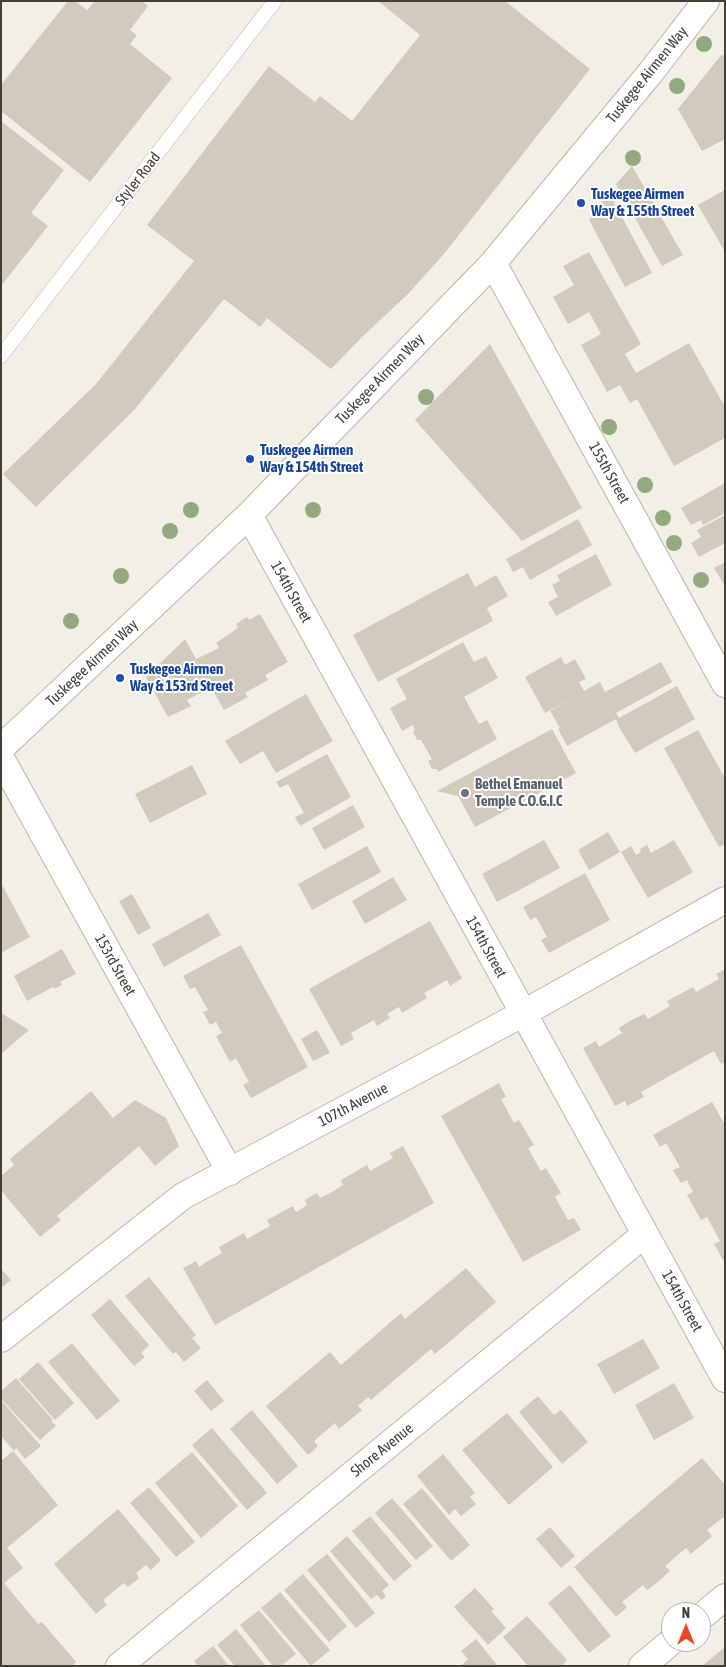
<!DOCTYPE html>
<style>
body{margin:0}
#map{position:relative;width:726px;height:1667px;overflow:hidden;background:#f2efe6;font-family:"Asap Condensed",sans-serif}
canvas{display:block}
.frame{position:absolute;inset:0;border:2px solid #443f36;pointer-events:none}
.north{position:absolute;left:661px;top:1602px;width:50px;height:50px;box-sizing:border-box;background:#fff;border:1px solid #b4b2af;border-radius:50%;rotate:0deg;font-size:14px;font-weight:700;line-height:20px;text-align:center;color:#443f36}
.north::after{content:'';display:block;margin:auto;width:18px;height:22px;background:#ea4925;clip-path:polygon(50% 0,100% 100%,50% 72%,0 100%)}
</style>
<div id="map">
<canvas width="726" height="1667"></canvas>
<div class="frame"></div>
<div class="north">N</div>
</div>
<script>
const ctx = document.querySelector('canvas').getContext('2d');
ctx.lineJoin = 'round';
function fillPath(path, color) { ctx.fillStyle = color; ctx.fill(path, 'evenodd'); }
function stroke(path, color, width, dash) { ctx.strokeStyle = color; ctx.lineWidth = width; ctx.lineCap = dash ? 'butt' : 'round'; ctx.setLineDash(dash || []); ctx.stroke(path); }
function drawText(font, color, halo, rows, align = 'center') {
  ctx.font = font + ' "Asap Condensed",sans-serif'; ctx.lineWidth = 4; ctx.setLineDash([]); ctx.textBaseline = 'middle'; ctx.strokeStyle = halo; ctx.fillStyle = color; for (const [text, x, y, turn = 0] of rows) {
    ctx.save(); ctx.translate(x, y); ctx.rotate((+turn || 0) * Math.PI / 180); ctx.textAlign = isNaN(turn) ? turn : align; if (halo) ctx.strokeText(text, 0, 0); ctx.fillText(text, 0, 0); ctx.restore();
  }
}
fillPath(new Path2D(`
 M68,1H75L87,10L94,2L95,3L97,1H142L148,6L130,30L137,35L130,44L172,78L90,182L1,111V85Z
 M378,1H505L590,69L443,255L408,294L363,336L331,369L267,318L260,327L224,299L135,409L36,507L3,474L96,384L194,261L147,225L269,66L315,102L320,96L352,121L420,35Z
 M722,54L725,59V139L702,151L678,109Z
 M1,121L64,170L31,213L48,226L1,286Z
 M632,166L683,255L662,266L616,184Z
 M725,190V252L698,205Z
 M609,193L652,273L625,287L589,220Z
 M589,252L641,344L625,354L636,373L689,343L725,407V438L674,466L637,399L630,403L620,385L607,392L595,370L581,345L601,334L589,312L568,324L553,297L574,285L563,266Z
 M490,344L582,508L522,541L415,420Z
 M725,483V513L703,525L701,520L691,525L681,508Z
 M725,515V543L699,557L691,543L701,537L697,530Z
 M578,519L592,545L530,580L523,567L513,572L506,559Z
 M596,554L612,585L556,616L548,602L558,597L552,585L560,581L557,575Z
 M725,562V586L714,568Z
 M468,573L475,587L496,575L508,596L487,608L493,621L378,682L353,635Z
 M260,614L288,662L265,675L268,680L245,693L248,697L224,710L211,687L187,700L191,706L168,717L146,677L185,639L196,659L219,648L216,643L238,628L236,624L247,617L249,620Z
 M463,642L474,662L486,656L498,678L464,697L479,724L487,720L497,739L438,772L437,769H432L428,761L432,759L421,740H417L413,732L415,730L413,725L402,731L390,708L407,699L396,679Z
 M561,657L565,665L575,659L586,679L579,682L584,691L600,682L605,692L661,662L672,682L616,713L619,718L677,686L695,719L635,753L619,727L616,719L567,746L558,729L560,728L550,711L578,695L545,713L525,677Z
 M306,694L333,741L276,773L263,751L240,764L225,741Z
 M552,729L576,773L475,827L458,796L437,791Z
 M698,730L725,778V844L719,847L664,748Z
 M327,754L351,797L300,826L295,817L304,813L296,799L288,784L280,788L276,782Z
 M192,765L207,794L150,823L135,794Z
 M353,805L365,827L324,850L312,828Z
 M608,832L620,852L589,870L578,850Z
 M544,840L560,868L497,902L482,874Z
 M674,840L693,872L648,898L621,852L631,846L636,855L641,852L640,849L647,845L651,853Z
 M367,846L381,872L312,910L298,884Z
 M585,873L610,920L549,953L541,940L547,937L536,917L530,920L523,907Z
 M393,877L407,900L365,924L352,901Z
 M1,883L30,937L1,953Z
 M132,894L151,928L138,935L119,901Z
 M208,913L221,935L164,967L152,944Z
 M430,921L462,978L450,986L447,980L424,993L427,998L402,1013L399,1007L387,1014L390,1018L377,1026L374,1020L351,1033L354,1039L341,1046L309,989Z
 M241,945L308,1067L251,1098L243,1085L249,1082L243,1071L236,1058L230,1062L216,1036L222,1033L216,1022L210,1025L203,1012L208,1010L195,987L190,989L183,976Z
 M62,949L76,974L60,982L62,985L54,989L53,987L27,1001L14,976Z
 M725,969V1062L721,1064L714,1051L641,1092L644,1097L627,1106L625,1101L615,1106L583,1048L596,1041L599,1047L622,1033L619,1028L630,1021L644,1014L648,1019L670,1006L667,1001L693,987L696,992L719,979L716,974Z
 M1,1013L29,1030L1,1054Z
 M317,1030L330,1053L313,1061L301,1039Z
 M499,1083L506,1097L501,1099L514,1123L519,1120L534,1145L528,1148L534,1159L541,1171L546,1168L561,1193L555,1197L568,1220L574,1218L581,1230L523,1262L441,1116Z
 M91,1091L113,1118L135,1100L166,1118L179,1146L155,1166L139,1146L57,1216L61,1220L40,1237L1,1190V1176L14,1165L10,1159Z
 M712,1102L725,1125V1263L714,1244L720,1241L707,1217L701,1220L687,1195L693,1192L687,1180L681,1183L673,1170L680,1167L666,1143L660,1147L653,1135Z
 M403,1146L434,1203L215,1325L183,1268L196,1261L199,1267L208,1261L222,1253L219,1247L244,1233L247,1239L270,1226L267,1220L293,1206L296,1212L307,1205L305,1200L317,1193L320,1198L332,1192L343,1185L341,1180L367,1165L370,1171L393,1158L390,1153Z
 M466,1268L496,1302L435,1354L431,1349L371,1400L368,1397L358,1406L362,1410L339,1429L335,1423L314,1441L318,1446L308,1455L266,1406L330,1352L341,1365L401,1313L405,1319Z
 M1,1269L11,1280L1,1288Z
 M149,1277L196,1335L192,1338L201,1348L184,1362L176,1352L173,1354L125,1296Z
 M110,1299L149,1345L141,1353L145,1357L134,1366L91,1315Z
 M643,1339L660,1368L614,1394L597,1364Z
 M72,1343L120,1401L97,1420L48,1362Z
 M38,1362L74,1403L55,1420L19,1379Z
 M16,1378L53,1420L51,1421L56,1426L40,1440L1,1399V1391Z
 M207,1380L224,1401L211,1411L194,1391Z
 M674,1383L694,1418L654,1440L635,1405Z
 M538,1396L554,1415L561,1410L588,1442L562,1464L519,1412Z
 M1,1400L41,1446L25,1459L16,1448L14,1451L1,1436Z
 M252,1410L298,1466L277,1484L230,1429Z
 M507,1413L553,1467L509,1505L462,1450Z
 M212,1428L267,1493L247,1510L192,1445Z
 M13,1451L58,1505L7,1548L23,1568L4,1583L38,1624L42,1622L76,1662L72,1666H1V1461Z
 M192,1452L238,1506L201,1538L155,1483Z
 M443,1454L475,1493L470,1497L476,1504L461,1516L455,1509L449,1515L417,1476Z
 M702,1458L725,1485V1516L707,1530L712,1536L691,1554L686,1548L665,1566L670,1571L659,1581L647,1590L643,1585L622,1602L627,1607L616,1617L574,1567Z
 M149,1487L195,1542L176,1557L130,1503Z
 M422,1488L470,1545L451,1561L403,1504Z
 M392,1498L433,1546L416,1560L375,1513Z
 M118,1509L161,1560L151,1570L146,1565L136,1573L139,1578L128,1587L124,1583L114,1591L103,1600L107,1605L96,1614L54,1564Z
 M370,1516L412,1566L394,1581L352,1531Z
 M550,1527L575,1556L561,1568L536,1539Z
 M347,1536L389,1585L382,1591L386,1596L382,1600L377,1595L371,1599L330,1551Z
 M327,1554L375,1613L356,1628L307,1570Z
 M303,1574L347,1626L329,1642L284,1590Z
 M570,1585L611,1636L589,1653L548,1603Z
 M475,1588L494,1609L491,1611L506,1628L488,1645L454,1607Z
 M280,1592L330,1650L311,1666L261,1608Z
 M259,1610L296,1654L281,1666H273L240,1625Z
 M527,1616L567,1660L563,1664L564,1666H528L503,1637Z
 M236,1629L266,1666H235L217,1645Z
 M476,1639L498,1666H461L468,1659L461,1651Z
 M213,1646L229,1666H198L194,1661Z
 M725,1647V1666H702Z`), '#d2cabc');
const lane = new Path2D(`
 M1,356L275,1`);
const street = new Path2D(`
 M493,263L725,684
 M249,515L725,1379
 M1,748L249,515L493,263L651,72L706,1
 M1,758L230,1172
 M1,1339L183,1196L522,1014L725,900
 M701,1617L725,1597
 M119,1666L645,1234
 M642,1666L671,1642`);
stroke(lane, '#bcb6a9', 15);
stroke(street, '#bcb6a9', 28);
stroke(lane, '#fff', 14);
stroke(street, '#fff', 26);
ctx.fillStyle = '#93aa81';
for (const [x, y] of [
 [704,44],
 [677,86],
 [633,158],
 [426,397],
 [609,427],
 [645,485],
 [191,510],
 [313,510],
 [663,518],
 [170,531],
 [674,543],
 [121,576],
 [701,580],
 [71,621]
]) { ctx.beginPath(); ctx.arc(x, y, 8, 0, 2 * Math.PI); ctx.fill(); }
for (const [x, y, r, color] of [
 [581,203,5,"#1a4fb4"],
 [250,459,5,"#1a4fb4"],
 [120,678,5,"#1a4fb4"],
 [465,793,5,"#6b7280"]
]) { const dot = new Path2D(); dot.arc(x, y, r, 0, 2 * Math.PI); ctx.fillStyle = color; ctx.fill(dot); stroke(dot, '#fff', 2); }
drawText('15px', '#443f36', '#fff', [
 ["Tuskegee Airmen Way",647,75,-51],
 ["Styler Road",138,179,-52],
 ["Tuskegee Airmen Way",380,379,-46],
 ["155th Street",609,473,61],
 ["154th Street",291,592,61],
 ["Tuskegee Airmen Way",92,663,-43],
 ["154th Street",486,947,61],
 ["153rd Street",115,965,61],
 ["107th Avenue",353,1105,-28],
 ["154th Street",682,1301,61],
 ["Shore Avenue",382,1450,-39]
]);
drawText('bold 15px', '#164399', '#fff', [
 ["Tuskegee Airmen",591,194],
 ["Way & 155th Street",591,211],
 ["Tuskegee Airmen",260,450],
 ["Way & 154th Street",260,467],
 ["Tuskegee Airmen",130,669],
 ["Way & 153rd Street",130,686]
], 'left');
drawText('bold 15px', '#5b616d', '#fff', [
 ["Bethel Emanuel",475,784],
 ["Temple C.O.G.I.C",475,801]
], 'left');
</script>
